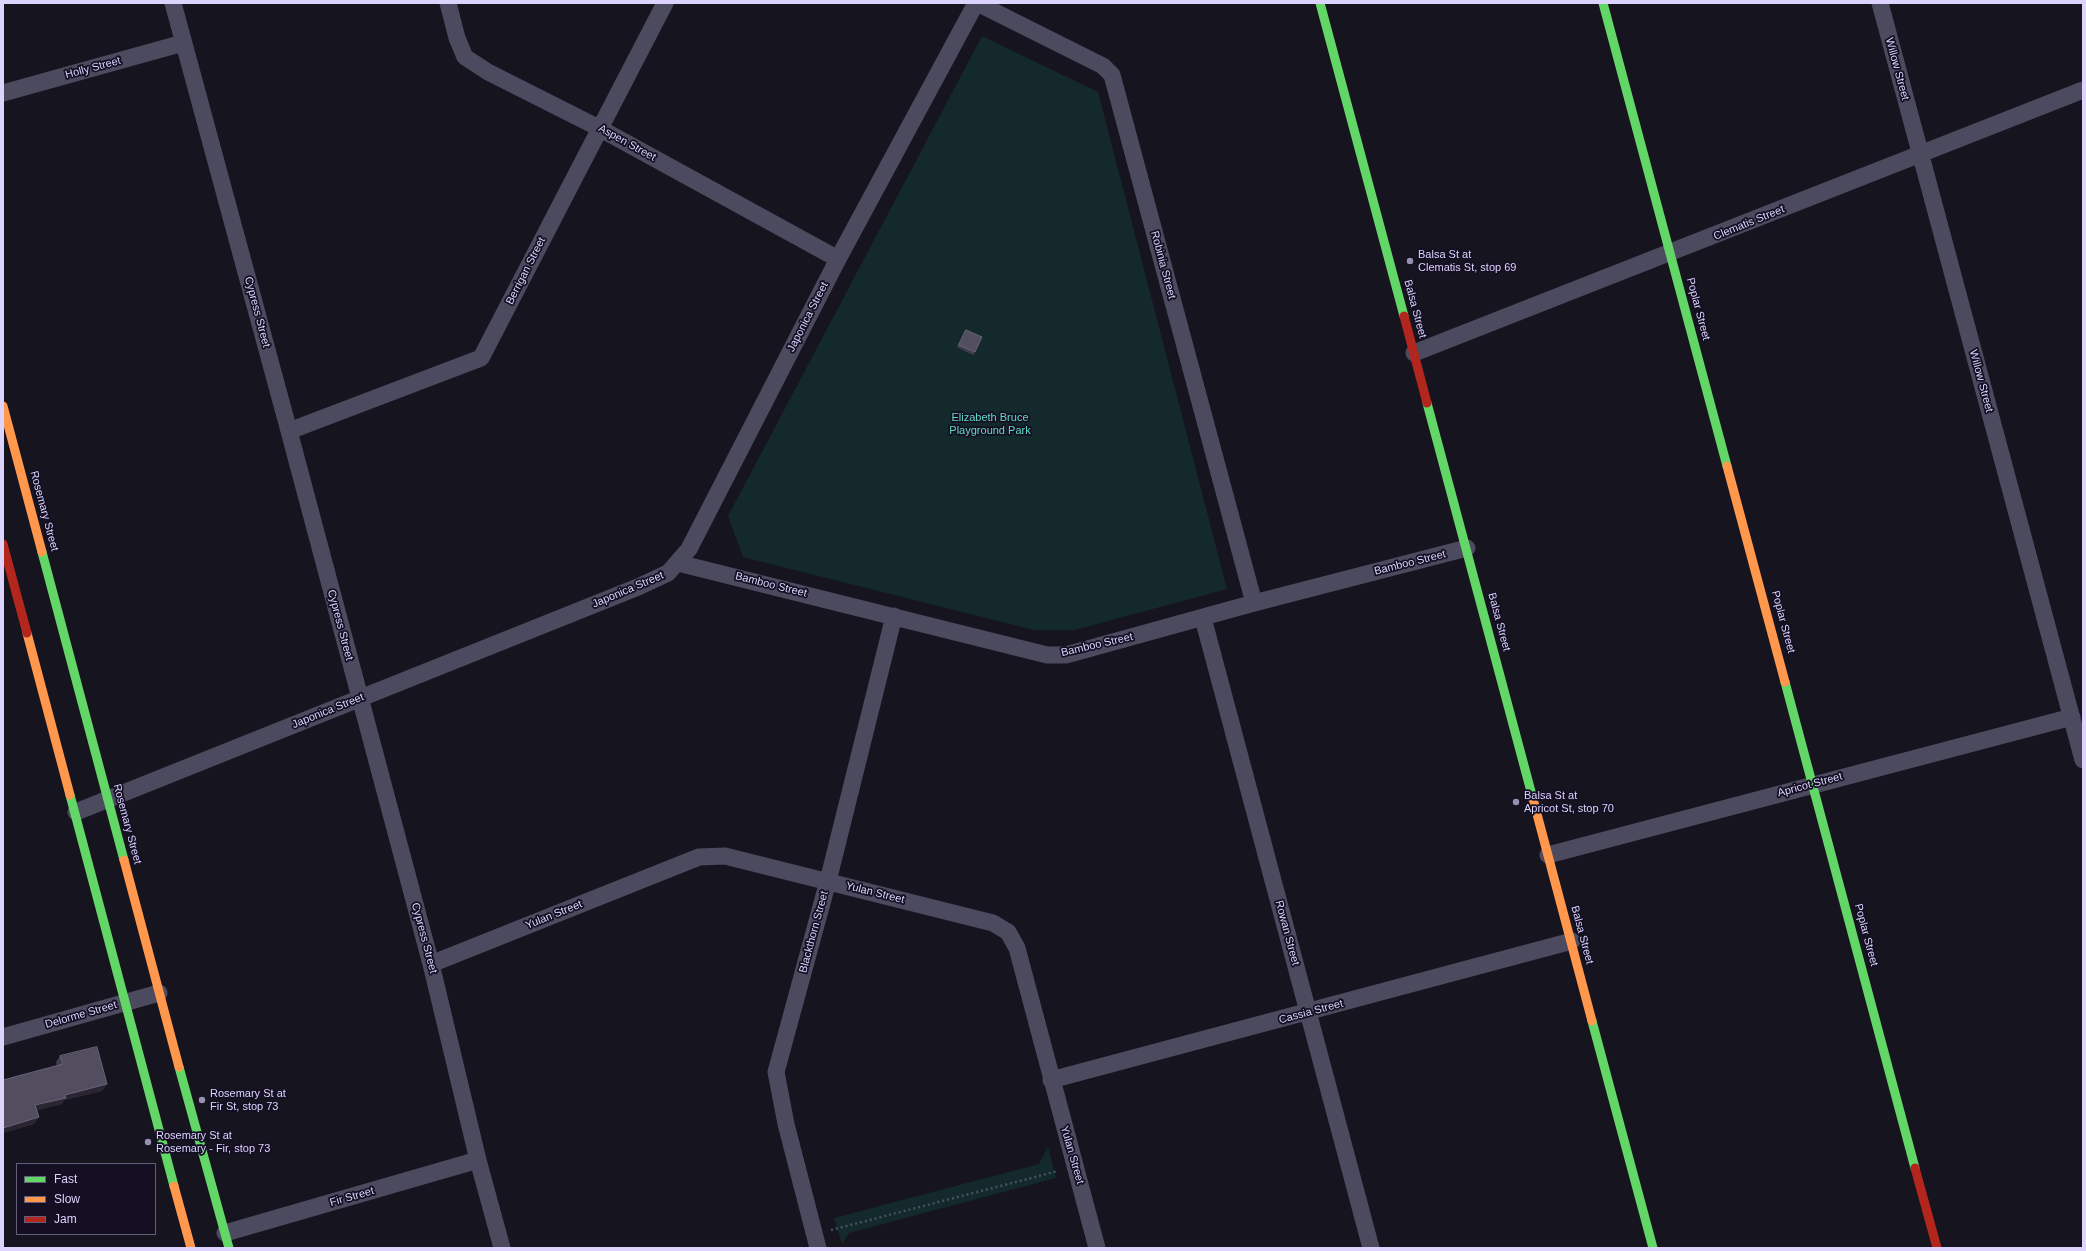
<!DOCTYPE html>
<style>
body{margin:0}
#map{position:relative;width:2086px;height:1251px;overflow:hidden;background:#16141e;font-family:Helvetica,sans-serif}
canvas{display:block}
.frame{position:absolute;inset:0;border:4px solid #dcd4fd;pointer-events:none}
.legend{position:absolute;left:16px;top:1163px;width:140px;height:72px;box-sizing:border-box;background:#140f23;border:1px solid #645e7a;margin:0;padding:5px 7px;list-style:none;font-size:12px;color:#dcd4fd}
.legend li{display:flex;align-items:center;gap:8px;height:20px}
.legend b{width:20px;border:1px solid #645e7a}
</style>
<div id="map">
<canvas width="2086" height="1251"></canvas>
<div class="frame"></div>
<ul class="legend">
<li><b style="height:5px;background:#63d668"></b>Fast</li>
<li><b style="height:5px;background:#ff974d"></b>Slow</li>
<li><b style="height:5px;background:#b3261e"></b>Jam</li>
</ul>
</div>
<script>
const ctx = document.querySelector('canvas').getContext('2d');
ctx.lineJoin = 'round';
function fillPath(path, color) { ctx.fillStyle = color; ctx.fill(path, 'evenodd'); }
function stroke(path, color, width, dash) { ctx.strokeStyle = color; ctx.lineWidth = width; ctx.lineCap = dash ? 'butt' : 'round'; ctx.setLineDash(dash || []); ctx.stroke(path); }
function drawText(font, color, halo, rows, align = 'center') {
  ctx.font = font + ' Helvetica,sans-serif'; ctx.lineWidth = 3.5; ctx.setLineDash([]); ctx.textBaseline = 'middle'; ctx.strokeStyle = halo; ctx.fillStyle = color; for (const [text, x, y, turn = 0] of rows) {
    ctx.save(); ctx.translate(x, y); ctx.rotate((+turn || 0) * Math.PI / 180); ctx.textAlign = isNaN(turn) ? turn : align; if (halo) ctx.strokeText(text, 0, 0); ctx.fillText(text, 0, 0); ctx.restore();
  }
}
fillPath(new Path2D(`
 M982,36L1098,92L1227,589L1075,630H1034L743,557L728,516Z
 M1048,1147L1056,1178L849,1233L842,1244L834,1218L1039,1164Z`), '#13292b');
stroke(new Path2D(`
 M831,1230L1058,1171`), '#47515f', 2.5, [2, 3]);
stroke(new Path2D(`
 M173,3L289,431L431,964L478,1160L502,1248
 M448,3L457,38L465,57L488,72L599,128L838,259
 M977,3L1103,66L1112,75L1254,603
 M1880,3L2083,760
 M3,93L183,43
 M1414,353L2083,90
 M289,431L481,358L665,3
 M678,563L1047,655H1066L1254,603L1467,548
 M1203,618L1371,1248
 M76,812L638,587L668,573L689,549L838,259L976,3
 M1548,855L2072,717
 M431,964L699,857L725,856L993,923L1008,932L1017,948L1097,1248
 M3,1037L159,993
 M1051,1080L1572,941
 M225,1233L478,1160
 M818,1248L786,1124L776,1072L828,881L894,616`), '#4c4a5f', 17);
stroke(new Path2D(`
 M1320,3L1404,316
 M1603,3L1727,466
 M1427,403L1533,799
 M42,552L124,860
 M1785,682L1915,1168
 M70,795L174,1186
 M1592,1021L1653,1248
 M179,1067L229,1248`), '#63d668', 9);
stroke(new Path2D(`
 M3,406L42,552
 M1727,466L1785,682
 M27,633L70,795
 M1533,799L1592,1021
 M124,860L179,1067
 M174,1186L191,1248`), '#ff974d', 9);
stroke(new Path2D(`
 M1404,316L1427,403
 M3,544L27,633
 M1915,1168L1937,1248`), '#b3261e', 9);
fillPath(new Path2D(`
 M966,330L975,352L973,355L957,347Z
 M60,1056L107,1084L102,1091L64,1100L62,1104L37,1110L39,1117L34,1124L3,1133V1080L57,1066L56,1062Z`), '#423d4d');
fillPath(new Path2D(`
 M107,1084L102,1091L64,1100L62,1104L31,1112L35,1105L65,1095Z
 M39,1117L34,1124L3,1133V1128Z`), '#292632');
const building = new Path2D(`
 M966,330L982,337L975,352L959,345Z
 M97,1047L107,1084L65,1095L66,1098L35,1105L39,1117L3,1128V1080L63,1064L60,1056Z`);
fillPath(building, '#524e60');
stroke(building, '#686379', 1);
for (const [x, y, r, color] of [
 [1410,261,4,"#9791af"],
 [1516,802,4,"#9791af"],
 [202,1100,4,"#9791af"],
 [148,1142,4,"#9791af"]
]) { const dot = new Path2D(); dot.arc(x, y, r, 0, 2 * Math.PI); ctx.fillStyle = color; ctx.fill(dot); stroke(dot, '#140f23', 1.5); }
drawText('11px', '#dcd4fd', '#140f23', [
 ["Holly Street",93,68,-15],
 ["Willow Street",1897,69,75],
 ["Aspen Street",627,143,29],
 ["Clematis Street",1749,223,-22],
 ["Robinia Street",1163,265,75],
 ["Berrigan Street",526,271,-63],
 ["Balsa Street",1415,309,75],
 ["Poplar Street",1698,309,75],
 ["Cypress Street",257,312,75],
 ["Japonica Street",808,317,-63],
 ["Willow Street",1981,381,75],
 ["Rosemary Street",44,511,75],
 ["Bamboo Street",1410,563,-14],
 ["Bamboo Street",771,585,14],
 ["Japonica Street",628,590,-23],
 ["Balsa Street",1499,622,75],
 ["Poplar Street",1783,622,75],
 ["Cypress Street",340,625,75],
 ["Bamboo Street",1097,645,-13],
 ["Japonica Street",328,711,-22],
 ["Apricot Street",1810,785,-15],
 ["Rosemary Street",127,824,75],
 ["Yulan Street",875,893,14],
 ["Yulan Street",554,915,-22],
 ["Blackthorn Street",814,932,-75],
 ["Rowan Street",1287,933,75],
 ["Balsa Street",1582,935,75],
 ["Poplar Street",1866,935,75],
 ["Cypress Street",424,938,75],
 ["Cassia Street",1311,1012,-15],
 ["Delorme Street",81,1015,-16],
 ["Yulan Street",1072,1155,74],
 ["Fir Street",352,1197,-16]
]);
drawText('11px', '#dcd4fd', '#140f23', [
 ["Balsa St at",1418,255],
 ["Clematis St, stop 69",1418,268],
 ["Balsa St at",1524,796],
 ["Apricot St, stop 70",1524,809],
 ["Rosemary St at",210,1094],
 ["Fir St, stop 73",210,1107],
 ["Rosemary St at",156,1136],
 ["Rosemary - Fir, stop 73",156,1149]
], 'left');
drawText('11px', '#63d9c5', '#140f23', [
 ["Elizabeth Bruce",990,418],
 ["Playground Park",990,431]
]);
</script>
